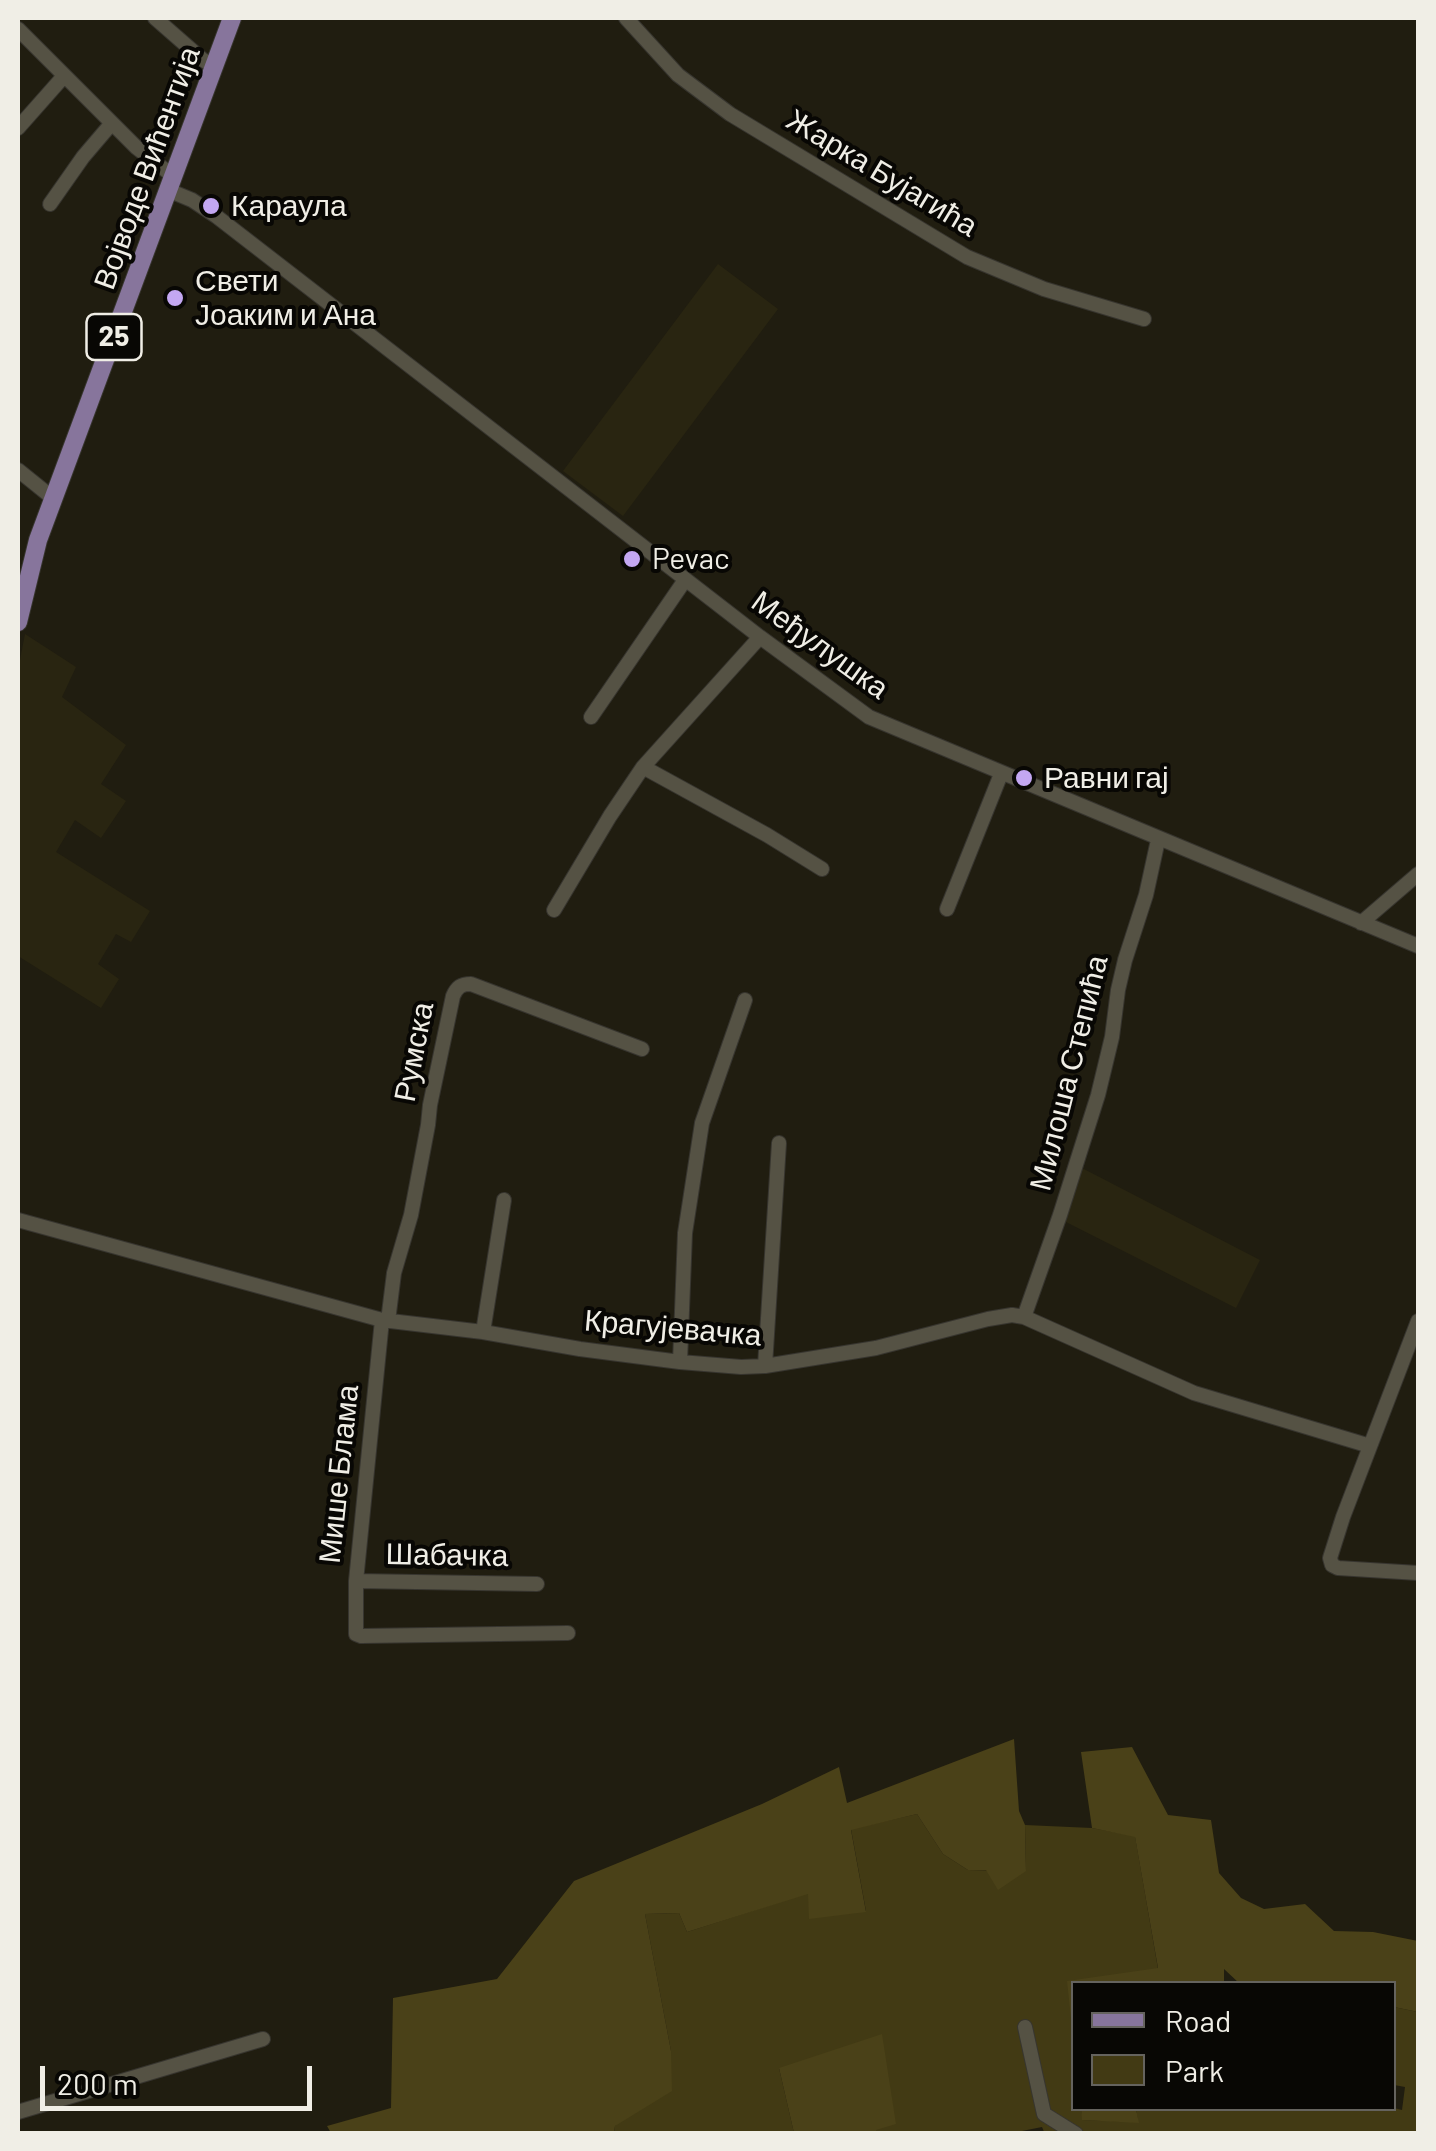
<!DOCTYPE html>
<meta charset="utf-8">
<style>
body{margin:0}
#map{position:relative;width:1436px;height:2151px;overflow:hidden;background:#201d10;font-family:Barlow,sans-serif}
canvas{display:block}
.frame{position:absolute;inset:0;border:20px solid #f0eee6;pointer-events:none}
.legend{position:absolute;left:1071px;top:1981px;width:325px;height:130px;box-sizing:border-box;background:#080704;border:2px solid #65635e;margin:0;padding:12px 18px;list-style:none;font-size:30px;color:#f0eee6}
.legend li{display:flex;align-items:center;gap:20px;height:50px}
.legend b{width:50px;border:2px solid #65635e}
.scale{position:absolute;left:40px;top:2066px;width:272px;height:45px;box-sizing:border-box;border:5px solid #f0eee6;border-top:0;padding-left:12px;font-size:30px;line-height:35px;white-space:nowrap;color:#f0eee6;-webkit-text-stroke:8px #080704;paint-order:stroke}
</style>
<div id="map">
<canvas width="1436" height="2151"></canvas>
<div class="frame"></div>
<ul class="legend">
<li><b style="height:12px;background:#87759c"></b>Road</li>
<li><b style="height:28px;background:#423a14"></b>Park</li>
</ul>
<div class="scale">200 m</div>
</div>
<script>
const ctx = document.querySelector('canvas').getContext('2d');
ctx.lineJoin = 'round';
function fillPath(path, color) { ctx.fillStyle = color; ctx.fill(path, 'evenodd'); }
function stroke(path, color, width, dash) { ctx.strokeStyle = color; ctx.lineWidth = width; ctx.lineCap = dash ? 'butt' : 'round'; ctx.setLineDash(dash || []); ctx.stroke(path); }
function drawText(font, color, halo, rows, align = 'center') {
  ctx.font = font + ' Barlow,sans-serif'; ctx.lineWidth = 8; ctx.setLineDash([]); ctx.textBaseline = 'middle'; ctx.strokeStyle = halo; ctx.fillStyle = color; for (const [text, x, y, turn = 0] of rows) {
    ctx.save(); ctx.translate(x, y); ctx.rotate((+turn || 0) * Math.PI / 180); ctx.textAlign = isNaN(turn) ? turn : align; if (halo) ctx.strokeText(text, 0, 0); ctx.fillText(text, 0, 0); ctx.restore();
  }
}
fillPath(new Path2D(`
 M718,264L778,309L623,516L563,471Z
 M25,634L76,667L62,697L126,745L101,784L126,801L101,838L75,820L56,852L150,911L131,942L116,934L98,964L119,979L101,1008L18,956V670Z
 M1080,1167L1260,1260L1236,1308L1064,1221Z`), '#292511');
fillPath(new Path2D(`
 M917,1814L943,1854L968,1870L1026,1871L1025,1825L1092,1828L1135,1836L1158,1969L1068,1982L1074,2038V2108L1081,2109L1083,2120L1138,2122L1136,2108H1394L1402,2110L1405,2087L1394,2085V2007L1418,2012V2133L1045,2134L1042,2127L1007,2134L876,2133V2131L779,2068L794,2133L614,2134L615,2126L671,2051L645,1914L679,1913L687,1932L808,1893L866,1911L851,1829Z`), '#423a14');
fillPath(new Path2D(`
 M1014,1739L1019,1811L1025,1825L1026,1871L998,1890L986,1870H968L943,1854L917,1814L851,1830L866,1912L809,1919L808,1894L687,1932L679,1913L645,1914L671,2051L672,2091L615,2126L614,2133H331L327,2126L391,2108L393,1998L497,1979L574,1881L762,1804L839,1767L847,1803Z
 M1132,1747L1168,1815L1211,1820L1219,1873L1241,1898L1264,1909L1305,1904L1334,1931L1373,1932L1418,1941V2012L1394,2007V1984L1239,1983L1224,1969V1983L1074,1984L1073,2038L1067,1981L1158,1968L1135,1837L1092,1828L1081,1752Z
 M882,2034L896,2124L876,2130V2133H794L779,2068Z
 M1081,2109H1136L1139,2123L1082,2120Z`), '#4a4118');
const minor = new Path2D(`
 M155,18L203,60L214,66
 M626,18L678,75L730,114L967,257L1044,289L1144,319
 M18,29L137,148L173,176
 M18,128L64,76
 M168,190L192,200L216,216L760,637L869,717L1418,946
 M50,204L83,157L112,123
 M18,470L54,499
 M591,717L685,580
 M643,767L767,835L822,869
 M947,909L1001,774
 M554,910L610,816L643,767L760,637
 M1361,923L1418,874
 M18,1220L382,1320L483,1332L580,1349L680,1362L741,1367L765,1366L876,1348L988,1319L1012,1315L1024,1317L1194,1393L1370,1446
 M1024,1317L1060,1215L1098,1095L1112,1037L1118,990L1125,960L1146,895L1158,840
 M382,1320L356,1581V1634L361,1636L568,1633
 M388,1321L394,1273L411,1215L428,1125L430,1105L453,996C457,987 461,984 471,984L642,1049
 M1418,1321L1343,1517L1330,1558L1332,1565L1338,1568L1418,1573
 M483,1332L504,1200
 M680,1362L685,1233L702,1123L745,1000
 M765,1366L779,1143
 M356,1581L537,1584
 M1025,2027L1044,2114L1076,2134
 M18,2112L263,2039`);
const major = new Path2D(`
 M18,622L38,540L232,18`);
stroke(minor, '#37352f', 16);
stroke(major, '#37352f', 20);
stroke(minor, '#555244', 14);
stroke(major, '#87759c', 18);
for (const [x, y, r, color] of [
 [211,206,10,"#c3a7f2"],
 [175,298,10,"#c3a7f2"],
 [632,559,10,"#c3a7f2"],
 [1024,778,10,"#c3a7f2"]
]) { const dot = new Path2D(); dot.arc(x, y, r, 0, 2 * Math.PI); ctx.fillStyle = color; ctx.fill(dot); stroke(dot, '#080704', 4); }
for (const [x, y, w] of [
 [114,337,55]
]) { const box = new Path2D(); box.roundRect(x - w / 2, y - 23, w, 46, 8); ctx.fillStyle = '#080704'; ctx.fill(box); stroke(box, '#f0eee6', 2.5); }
drawText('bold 28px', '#f0eee6', null, [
 ["25",114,337]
]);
drawText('30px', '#f0eee6', '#080704', [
 ["Војводе Вићентија",147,168,-70],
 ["Жарка Бујагића",882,173,31],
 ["Међулушка",820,645,36],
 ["Румска",414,1052,-79],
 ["Милоша Степића",1069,1073,-76],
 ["Крагујевачка",673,1328,5],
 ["Мише Блама",339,1474,-84],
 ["Шабачка",447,1555,1]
]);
drawText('30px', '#f0eee6', '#080704', [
 ["Караула",231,206],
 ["Свети",195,281],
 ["Јоаким и Ана",195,315],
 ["Pevac",652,559],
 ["Равни гај",1044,778]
], 'left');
</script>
